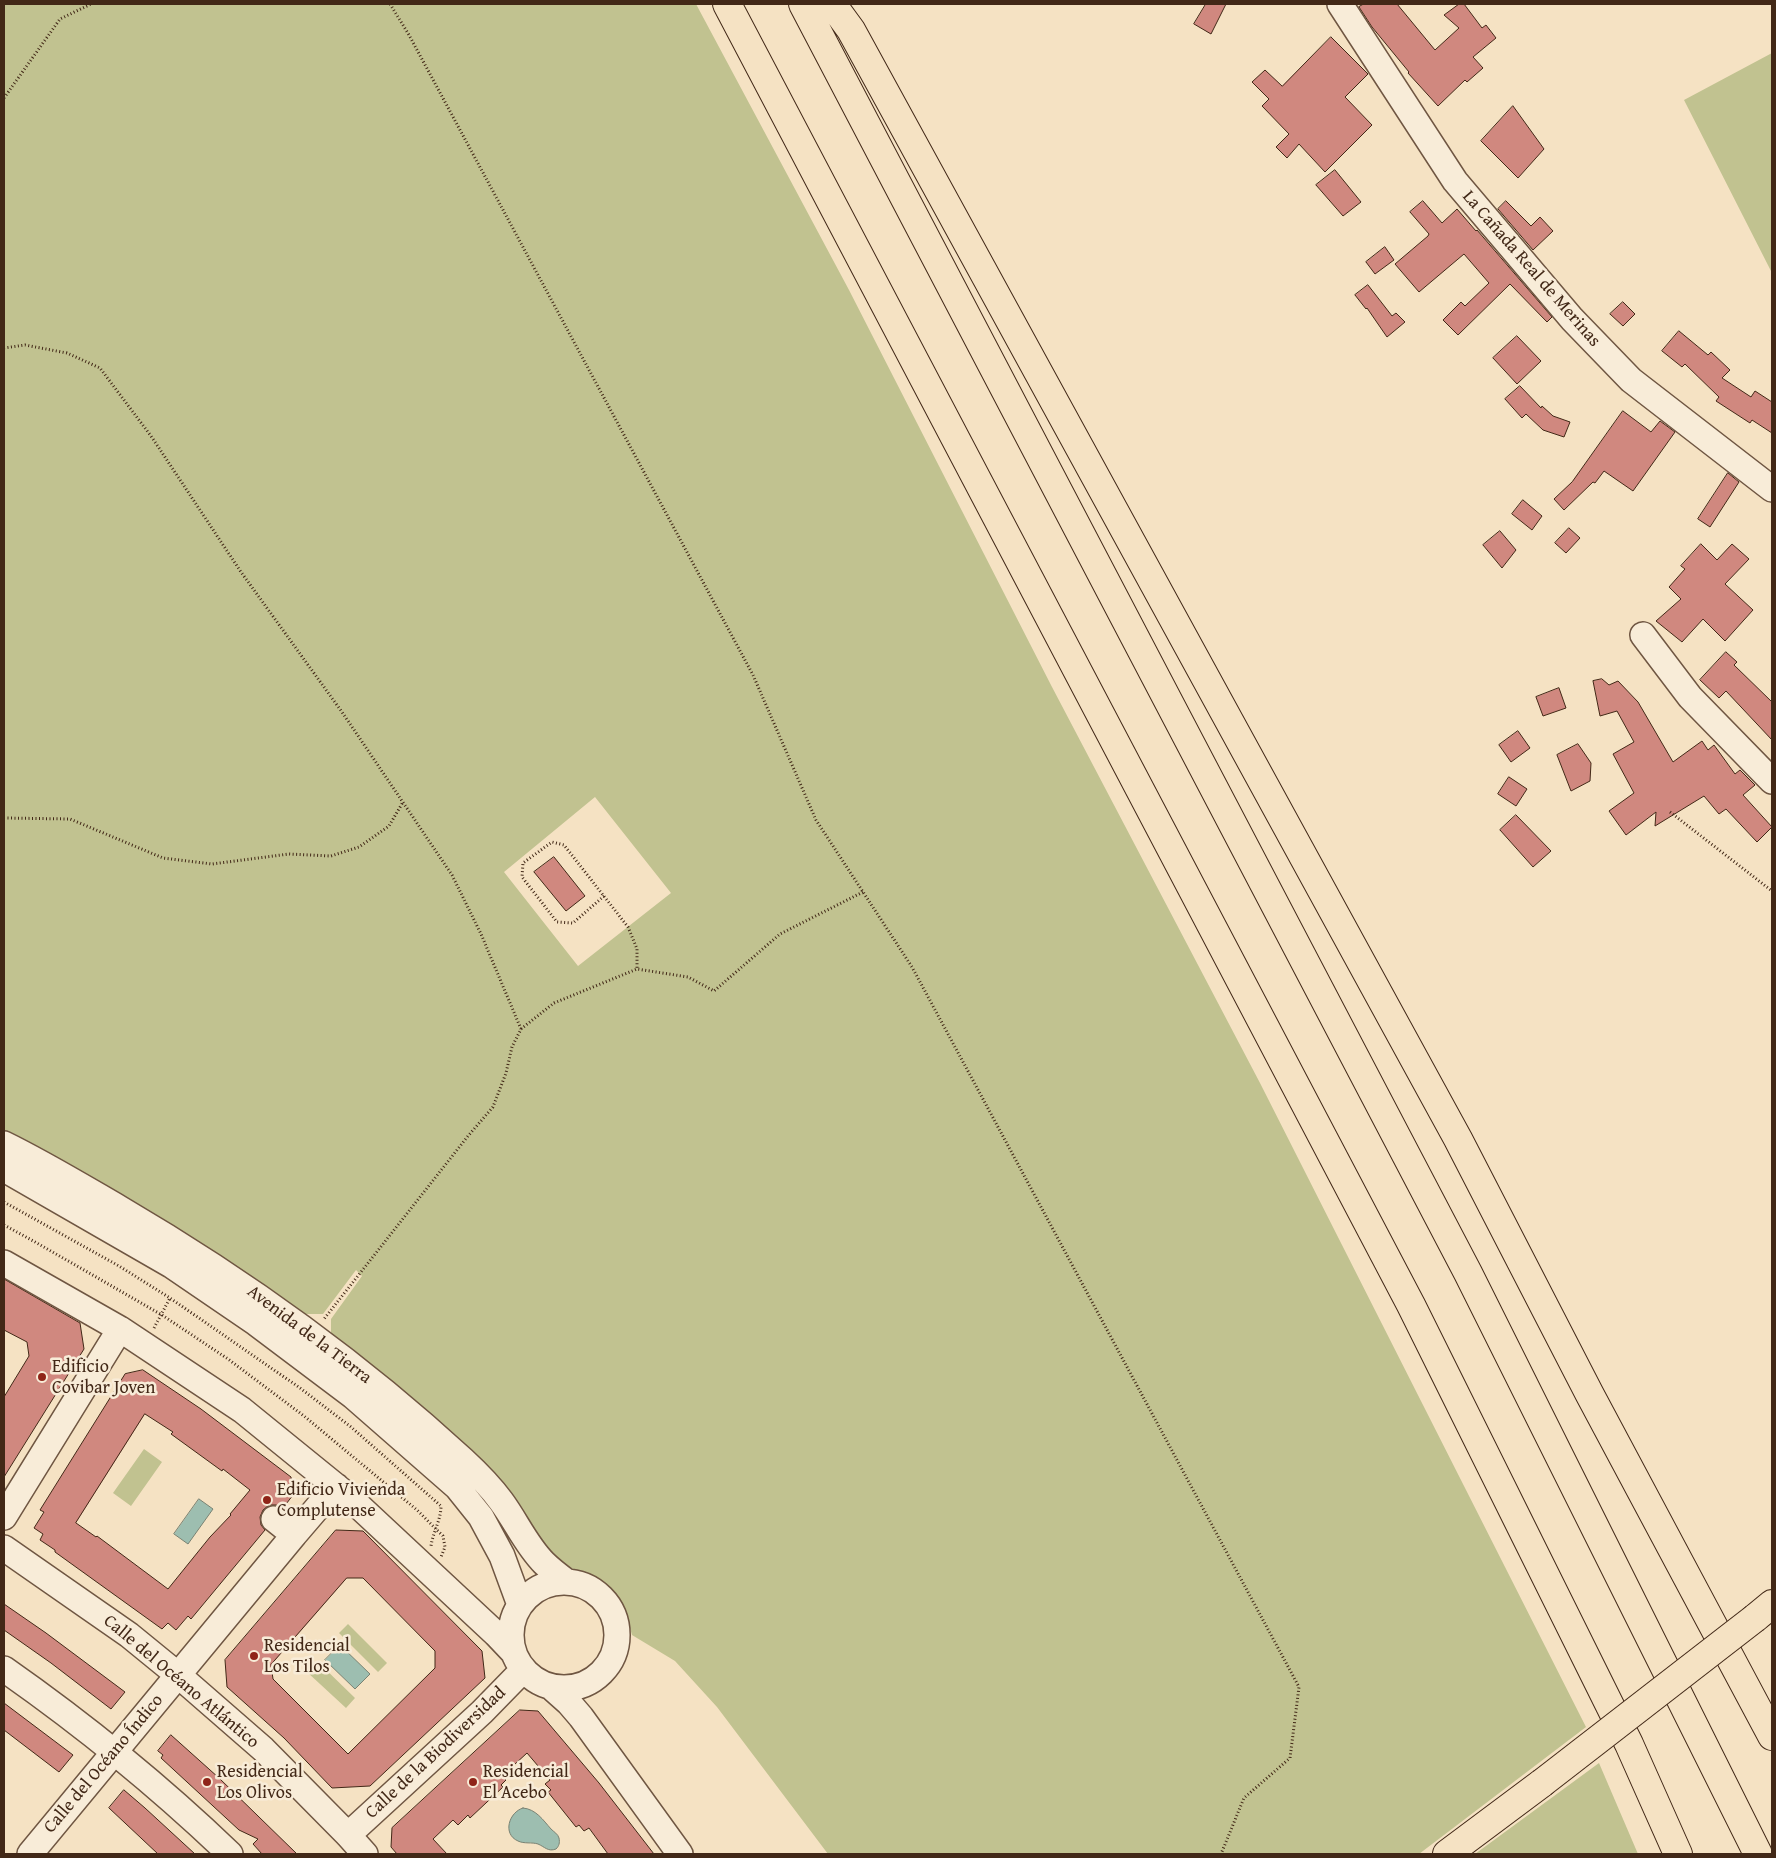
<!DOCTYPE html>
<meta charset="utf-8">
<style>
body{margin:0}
#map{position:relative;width:1776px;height:1858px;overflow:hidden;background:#f5e2c3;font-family:"Gentium Book Plus",serif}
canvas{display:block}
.frame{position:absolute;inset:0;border:5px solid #422817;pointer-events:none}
</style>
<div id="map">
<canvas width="1776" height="1858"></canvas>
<div class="frame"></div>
</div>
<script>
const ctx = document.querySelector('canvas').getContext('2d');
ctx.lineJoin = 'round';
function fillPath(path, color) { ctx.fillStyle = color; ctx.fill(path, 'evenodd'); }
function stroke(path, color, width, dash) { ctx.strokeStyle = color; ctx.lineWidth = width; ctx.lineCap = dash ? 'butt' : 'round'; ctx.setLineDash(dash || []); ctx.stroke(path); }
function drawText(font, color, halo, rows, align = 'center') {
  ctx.font = font + ' "Gentium Book Plus",serif'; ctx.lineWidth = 5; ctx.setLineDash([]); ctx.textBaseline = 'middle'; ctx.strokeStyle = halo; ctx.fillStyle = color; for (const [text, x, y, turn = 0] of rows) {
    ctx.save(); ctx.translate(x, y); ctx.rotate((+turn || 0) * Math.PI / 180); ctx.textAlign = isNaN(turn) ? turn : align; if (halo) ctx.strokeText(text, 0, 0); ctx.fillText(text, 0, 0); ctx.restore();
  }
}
fillPath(new Path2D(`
 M4,4H696L849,290L1052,687L1260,1083L1586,1727L1419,1854H828L717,1707L675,1661L632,1635L627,1618L611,1588L567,1566L552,1554L405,1393L331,1334V1319L362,1276L356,1270L323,1314H303L4,1134ZM595,797L671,893L578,966L504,872Z
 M1772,53V273L1684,100Z
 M144,1449L162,1462L131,1506L113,1493Z
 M348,1624L387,1663L378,1672L339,1633Z
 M317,1661L355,1698L346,1708L307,1672Z
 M1599,1763L1638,1854H1475Z`), '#c1c290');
const water = new Path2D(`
 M199,1499L213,1509L188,1544L174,1534Z
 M340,1645L370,1674L355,1689L325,1660Z
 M523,1808C536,1809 543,1820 551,1829C554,1832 558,1834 559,1838C560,1843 559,1846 556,1849C548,1852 545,1847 538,1844C532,1842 524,1844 518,1841C502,1834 509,1812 523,1808Z`);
fillPath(water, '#9dbeb0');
stroke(water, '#798273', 1);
const building = new Path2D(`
 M1206,4H1226L1211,34L1194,24Z
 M1364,4H1397L1435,50L1459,28L1444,15L1459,4H1464L1482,28L1486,25L1496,38L1473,57L1483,68L1467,82L1465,80L1438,106L1408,73L1409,72L1372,27L1359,7Z
 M1331,37L1368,74L1345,97L1372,125L1325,172L1299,144L1287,158L1276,147L1289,134L1262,106L1269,99L1252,82L1265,70L1282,86Z
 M1513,106L1544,149L1518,178L1481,141Z
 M1335,170L1361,202L1343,216L1316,185Z
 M1423,201L1442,223L1457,209L1476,231L1477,230L1552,317L1547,322L1510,284L1458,335L1443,320L1461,302L1465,306L1489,283L1464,254L1419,292L1395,264L1428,236L1429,234L1410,212Z
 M1506,201L1531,226L1540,217L1553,231L1533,250L1498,209Z
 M1385,247L1394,260L1375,274L1366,262Z
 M1368,285L1392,316L1396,313L1405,322L1387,337L1367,308L1366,309L1355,295Z
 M1623,302L1635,314L1623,326L1610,314Z
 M1679,331L1708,355L1711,352L1730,370L1722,378L1751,397L1755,391L1772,402V433L1752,420L1750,423L1716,401L1719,397L1685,364L1682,367L1662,351Z
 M1517,336L1541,361L1517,384L1493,358Z
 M1520,386L1541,408L1542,406L1553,416L1570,422L1564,437L1543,430L1526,414L1522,418L1505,399Z
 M1623,411L1651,432L1660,421L1675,432L1633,491L1604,471L1595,483L1593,482L1564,510L1554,499L1572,482Z
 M1728,473L1739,482L1710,527L1698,519Z
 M1523,500L1542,516L1532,530L1512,514Z
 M1569,528L1580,538L1566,553L1555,543Z
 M1500,531L1516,550L1502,568L1483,545Z
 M1701,544L1717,560L1732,544L1749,559L1725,584L1753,610L1725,641L1703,619L1682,642L1656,621L1681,599L1669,587L1685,569L1681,566Z
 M1726,652L1737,662L1734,665L1772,702V740L1726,691L1719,698L1700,680Z
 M1602,679L1609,685L1618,681L1638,702L1673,762L1702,741L1708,750L1714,745L1735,774L1740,770L1755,785L1743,795L1772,827L1757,842L1726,809L1719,814L1704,796L1655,826L1656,812L1626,835L1609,811L1634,793L1613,754L1634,742L1617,711L1600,716L1593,681Z
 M1559,688L1566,708L1543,716L1536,697Z
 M1518,731L1530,748L1511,762L1499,745Z
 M1578,744L1591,763L1590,781L1571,791L1557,755Z
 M1509,777L1527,789L1516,806L1498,794Z
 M1516,815L1551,851L1533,867L1500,830Z
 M554,857L585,896L566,911L534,872Z
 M4,1279L80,1323L84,1349L4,1477V1397L29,1356L27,1342L4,1330Z
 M143,1370L201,1409L291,1477L293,1495L283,1508L276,1505H269L263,1510L260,1517L261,1525L265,1530L191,1619L188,1616L176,1630L168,1623L162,1629L55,1552V1550L40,1540L43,1534L34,1528L44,1512L40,1510L125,1374ZM145,1414L173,1432L171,1434L222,1471L223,1469L250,1490L230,1514L231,1515L210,1537L168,1589L97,1536L96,1537L76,1523Z
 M336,1530L363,1531L482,1651L485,1678L370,1786L332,1788L284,1738L227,1687L225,1660ZM347,1578H363L435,1651V1668L348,1754L273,1679L271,1665Z
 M4,1604L46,1633L125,1692L111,1709L51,1663L4,1630Z
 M4,1703L73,1755L59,1772L4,1730Z
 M520,1710L538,1711L599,1783L654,1854H608L589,1828L584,1831L579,1825L576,1827L548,1792L551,1790L545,1784L550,1780L527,1753L502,1776L506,1780L501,1785L503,1787L470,1818L468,1815L458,1825L453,1820L433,1839L447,1854H397L391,1847L392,1828Z
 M171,1735L219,1778L297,1854H262L253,1844L258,1839L239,1830L161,1758L163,1755L158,1751Z
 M124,1790L145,1808L195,1854H158L109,1808Z`);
fillPath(building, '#d0887f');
stroke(building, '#422817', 1);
const minor = new Path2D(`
 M1340,4L1455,181L1572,319L1631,380L1772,489
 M1643,635L1690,697L1772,781
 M4,1144C43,1163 81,1186 119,1208C242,1280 358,1363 463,1460C476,1472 490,1486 501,1501C516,1521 526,1545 544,1563C551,1570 559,1576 567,1582
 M4,1169L171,1265L256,1323L353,1396L457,1487L481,1517L502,1556L520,1605
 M4,1263L120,1329L242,1410L348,1496L496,1634L514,1653
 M4,1517L120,1329
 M274,1519L294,1535L336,1486
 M4,1548L129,1635L178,1675L263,1749L348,1835L365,1854
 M511 1635a53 53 0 1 1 106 0a53 53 0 1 1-106 0Z
 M4,1669C84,1725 159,1786 230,1854
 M551,1687L569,1703L581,1717L680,1854
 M348,1835L482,1712L523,1670
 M30,1854L294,1535`);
const major = new Path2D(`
 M1755,1618L1772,1604
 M1447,1854L1542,1783`);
const highway = new Path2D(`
 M727,4L1411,1305L1629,1744L1678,1854
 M803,4L1468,1273L1758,1854
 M832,4L851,30L1458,1139L1589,1393L1772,1736`);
stroke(minor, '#6f5642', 28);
stroke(major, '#422817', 30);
stroke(highway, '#422817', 30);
stroke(new Path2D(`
 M390,4L409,35L753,675L816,820L912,967L1299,1687L1290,1758L1244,1798L1221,1854
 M4,98L60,19L91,4
 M4,348L25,345L67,353L100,368L151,436L241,572L342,712L452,875L481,934L521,1029L512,1047L506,1073L493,1107L468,1136L324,1319
 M1670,812L1772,891
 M4,818L70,819L163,858L212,864L289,854L331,856L359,847L389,826L403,802
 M604,896L573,923L557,922L522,877L523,863L552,842L564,845L628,927L637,949V969
 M521,1029L554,1003L637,969L688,977L714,991L780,934L863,892
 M4,1202L119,1266L170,1298L300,1388L351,1427L441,1506C441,1520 433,1532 431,1546
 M4,1225L37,1243L162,1315L228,1359L304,1416L417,1510L443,1536L445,1547L441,1557
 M154,1328L170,1298`), '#422817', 3, [1, 2.5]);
stroke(minor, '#f8ecd8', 25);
stroke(major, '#f5e2c3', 28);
stroke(highway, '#f5e2c3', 28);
const majorBridge = new Path2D(`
 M1542,1783L1755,1618`);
stroke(majorBridge, '#422817', 30, []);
stroke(majorBridge, '#f5e2c3', 28);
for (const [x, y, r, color] of [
 [42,1377,5,"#8f2418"],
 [267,1500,5,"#8f2418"],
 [254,1656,5,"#8f2418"],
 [207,1782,5,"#8f2418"],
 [473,1782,5,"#8f2418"]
]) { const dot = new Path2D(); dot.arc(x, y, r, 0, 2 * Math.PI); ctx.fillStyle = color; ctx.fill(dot); stroke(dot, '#f8ecd8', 2); }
drawText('18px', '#422817', '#f8ecd8', [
 ["La Cañada Real de Merinas",1531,269,49],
 ["Avenida de la Tierra",309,1335,37],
 ["Calle del Océano Atlántico",181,1682,40],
 ["Calle de la Biodiversidad",436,1753,-43],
 ["Calle del Océano Índico",104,1764,-50]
]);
drawText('18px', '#422817', '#f8ecd8', [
 ["Edificio",52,1367],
 ["Covibar Joven",52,1388],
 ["Edificio Vivienda",277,1490],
 ["Complutense",277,1511],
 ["Residencial",264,1646],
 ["Los Tilos",264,1667],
 ["Residencial",217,1772],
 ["Los Olivos",217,1793],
 ["Residencial",483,1772],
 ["El Acebo",483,1793]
], 'left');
</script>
